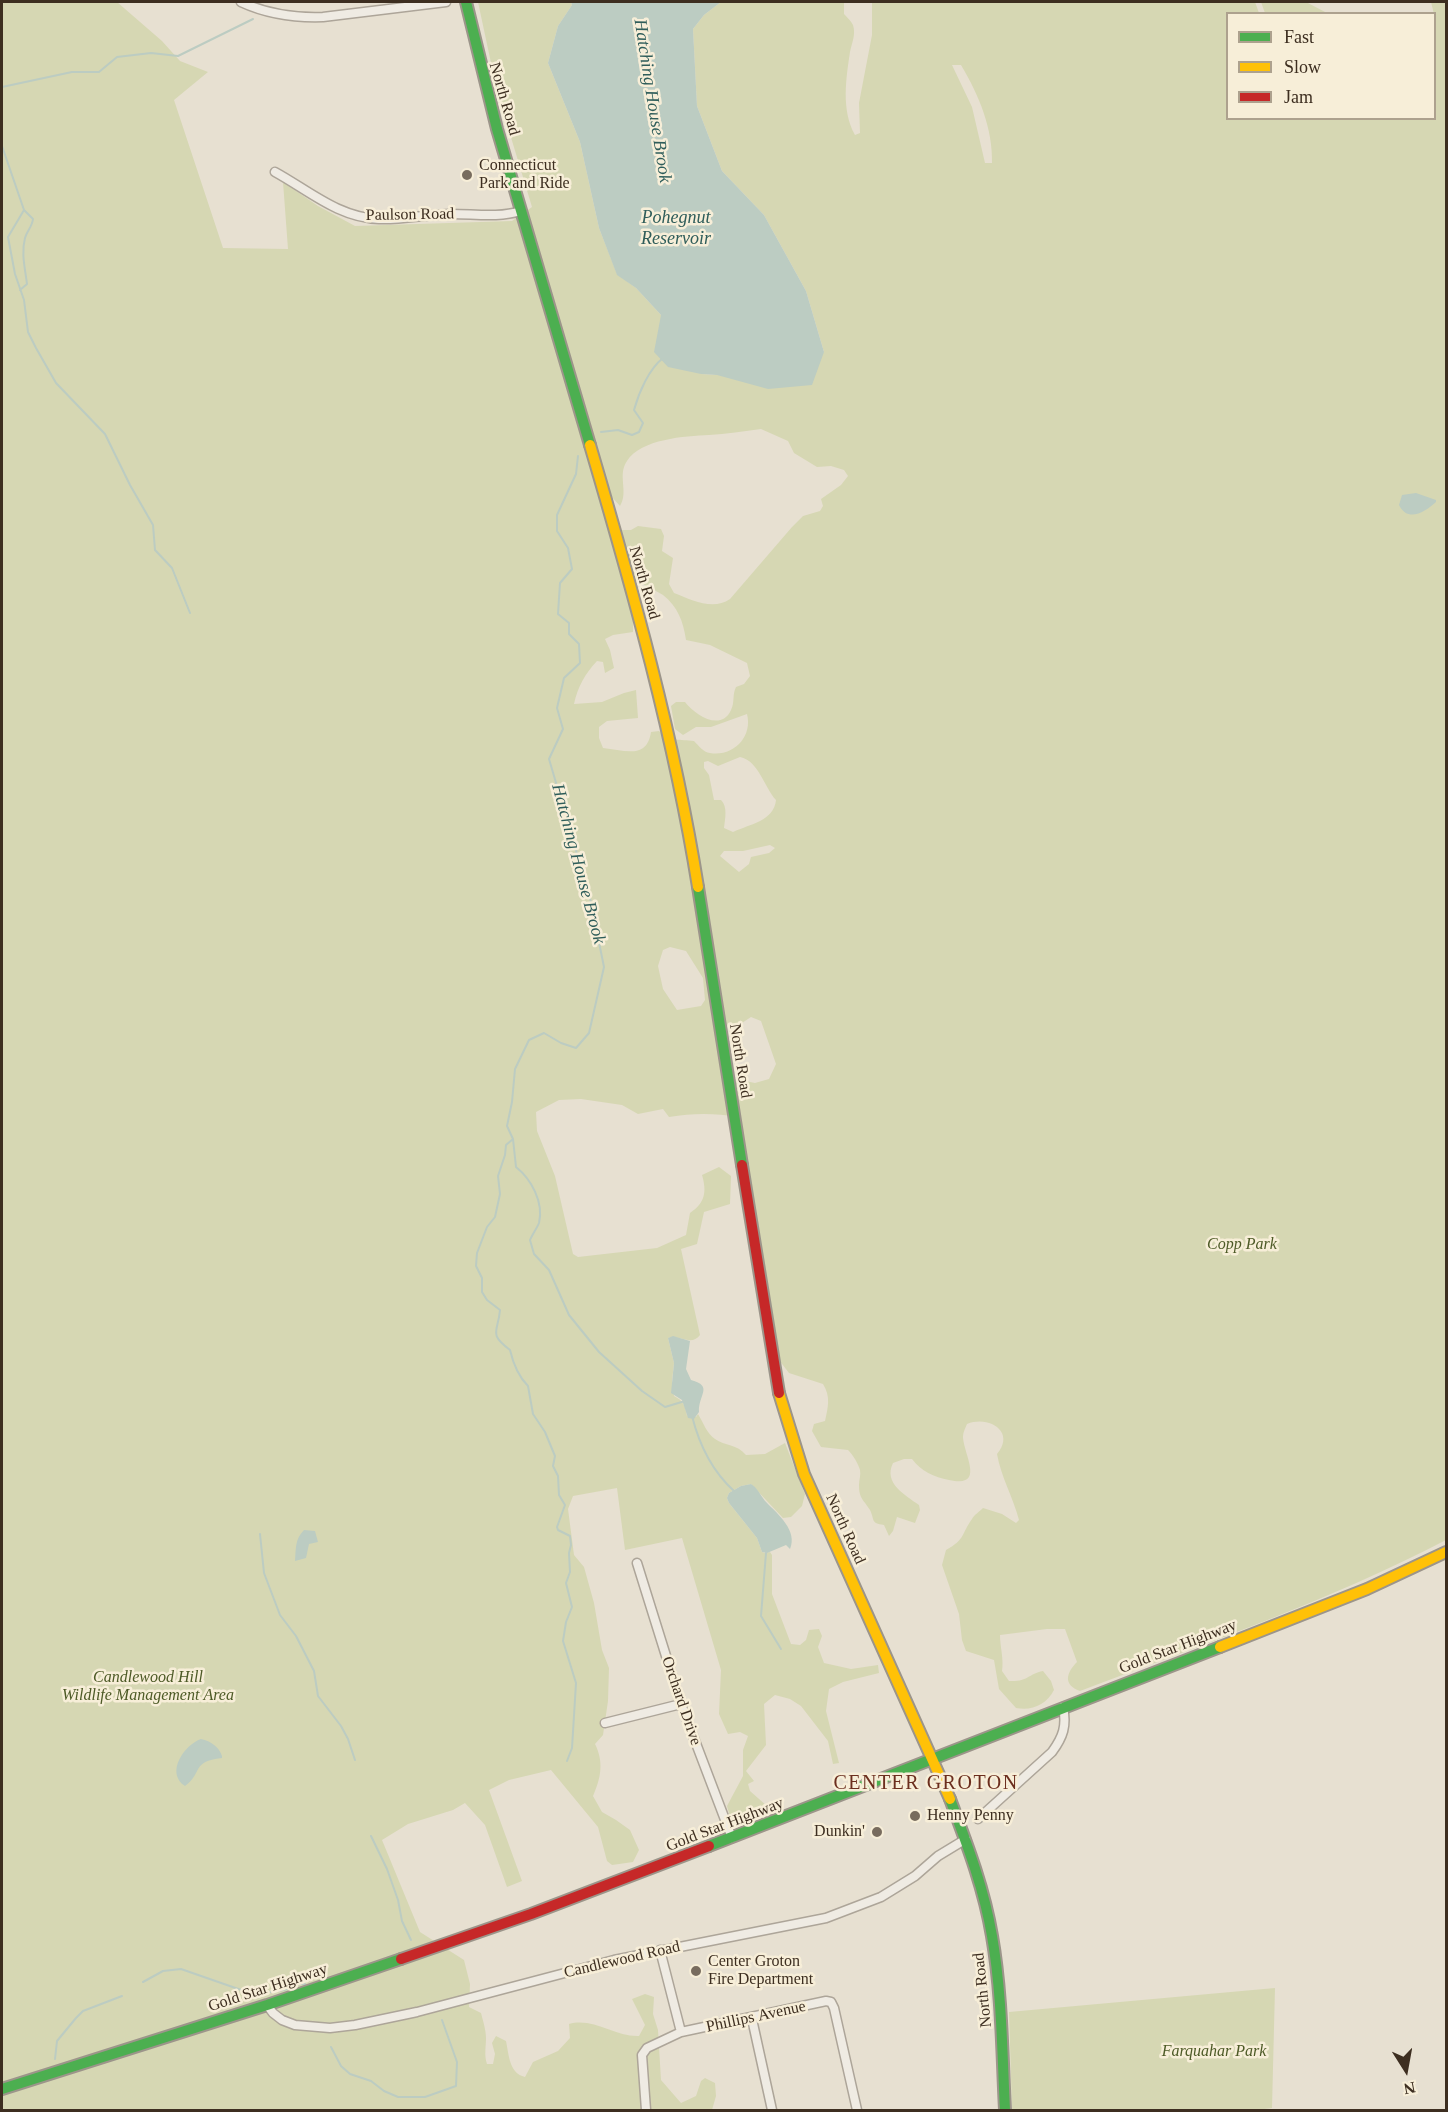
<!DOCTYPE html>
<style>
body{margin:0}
#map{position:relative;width:1448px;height:2112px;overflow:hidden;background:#e7e0d1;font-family:Georgia,serif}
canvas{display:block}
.frame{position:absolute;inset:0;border:3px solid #3d2e20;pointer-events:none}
.legend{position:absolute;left:1226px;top:12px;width:210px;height:108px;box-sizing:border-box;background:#f7eed8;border:2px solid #ada18e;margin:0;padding:8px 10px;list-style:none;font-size:18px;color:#3d2e20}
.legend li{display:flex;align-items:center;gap:12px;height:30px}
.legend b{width:30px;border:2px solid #ada18e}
.north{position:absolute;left:1376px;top:2040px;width:60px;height:60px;-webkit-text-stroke:4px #f7eed8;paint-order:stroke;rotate:169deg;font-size:16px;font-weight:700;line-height:24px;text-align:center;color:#3d2e20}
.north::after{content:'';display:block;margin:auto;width:21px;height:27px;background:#3d2e20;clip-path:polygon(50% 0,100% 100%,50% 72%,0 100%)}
</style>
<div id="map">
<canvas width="1448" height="2112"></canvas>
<div class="frame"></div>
<ul class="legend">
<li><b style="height:8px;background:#4caf50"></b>Fast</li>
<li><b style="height:8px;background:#ffc107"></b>Slow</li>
<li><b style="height:8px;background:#c62828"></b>Jam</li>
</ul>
<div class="north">N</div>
</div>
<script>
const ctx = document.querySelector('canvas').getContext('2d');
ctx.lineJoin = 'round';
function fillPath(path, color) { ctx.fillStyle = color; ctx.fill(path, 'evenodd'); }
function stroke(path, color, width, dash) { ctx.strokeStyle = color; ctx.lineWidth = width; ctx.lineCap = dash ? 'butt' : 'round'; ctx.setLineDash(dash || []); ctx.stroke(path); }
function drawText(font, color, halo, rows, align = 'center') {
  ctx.font = font + ' Georgia,serif'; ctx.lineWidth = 5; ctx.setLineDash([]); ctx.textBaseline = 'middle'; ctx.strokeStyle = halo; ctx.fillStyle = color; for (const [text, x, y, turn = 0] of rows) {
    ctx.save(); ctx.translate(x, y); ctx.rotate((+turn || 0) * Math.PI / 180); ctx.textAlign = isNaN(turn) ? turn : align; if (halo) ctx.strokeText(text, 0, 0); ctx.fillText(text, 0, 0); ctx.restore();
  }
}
fillPath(new Path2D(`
 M2,2H117L162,41L180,61L208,72L174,100L223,248L288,249L283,182L318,206L355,226L512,221L532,207L497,91L478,2H571L572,5L558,26L548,63L580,142L599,228L617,274L636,288L661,315L701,374L717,375L824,352L806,291L764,215L722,171L697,106L693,29L704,15L721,2H844V14C847,17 851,21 853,25C856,35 852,42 850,52C846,79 841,110 855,135L860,133L859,103L872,35V2H1255L1259,13L1228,14V118H1434V14L1431,2H1446V1540C1329,1601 1204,1644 1080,1691C1063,1685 1066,1673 1077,1662L1065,1629H1047L1000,1635C1000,1647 1004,1659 1002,1671L1009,1681C1028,1682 1028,1674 1043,1671L1051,1681L1054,1690C1046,1705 1032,1711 1016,1708L999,1689L994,1660L966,1651L962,1640L959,1614L942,1565L946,1550C966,1539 961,1534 972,1519C974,1515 980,1511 983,1508L1002,1514L1016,1523L1019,1520C1013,1497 1001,1477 997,1454C1016,1432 989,1415 967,1424C965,1429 963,1432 963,1438C965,1457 985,1488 949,1480C934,1477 921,1471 912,1459H904L893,1463C883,1483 905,1495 919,1505L920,1510L915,1523L897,1517L893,1531L889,1536L884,1525C870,1523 875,1520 870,1510C864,1500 859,1499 859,1485C859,1480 861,1475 860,1470C858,1463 853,1455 848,1450L821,1447L812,1431L814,1424L825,1421C828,1407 831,1397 823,1384L789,1373L779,1360L739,1117C714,1113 693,1113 669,1117L663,1109L638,1114L622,1105L581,1099L559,1100L536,1112L537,1131L555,1176L573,1254L578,1257L657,1248L686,1235L690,1213C705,1203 707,1192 702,1175L719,1167L731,1176L730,1204L704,1212L697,1244L681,1249L700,1335C691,1347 680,1334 668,1338L674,1363L672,1381L674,1396C684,1401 685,1406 687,1416L696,1417L698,1414C703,1422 707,1434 715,1439C725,1446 737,1444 746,1455L765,1454L785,1443L805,1494L802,1506L791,1517L783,1518L751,1484L741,1486L729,1493L727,1498L729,1503L757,1538L762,1552L765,1553L770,1552L772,1555V1594L791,1644L800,1645L806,1640L809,1630L819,1629L822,1636L818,1647L824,1663L851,1669L878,1665L879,1673L843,1682L829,1689L826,1711L839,1763L833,1764L828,1741L801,1706L790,1699L775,1695L764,1704L766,1745L746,1771L754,1781L748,1784L750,1791L767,1806V1816C758,1823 745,1829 733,1827L727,1806L743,1776V1750L748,1736L740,1732L728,1734L719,1714L721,1670L682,1538L625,1550L617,1488L573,1496L568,1509L574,1555L584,1567L594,1603L602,1650L609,1668L608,1701L603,1735L595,1744C604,1762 601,1778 593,1796L602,1812L616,1820L630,1830L639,1850L633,1862L612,1865L607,1861L598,1827L551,1770L509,1780L489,1790L522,1881L507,1887L485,1825L465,1803L453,1810L408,1824L382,1840L420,1932L464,1960L470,1984L469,2007L481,2013C483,2021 486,2030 486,2038C486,2047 484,2055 487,2064H493L495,2054L492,2043L496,2036L506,2041C509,2055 509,2073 525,2077L533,2062L558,2051L570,2038L569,2024C593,2017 615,2037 639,2036L645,2025L632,1999L645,1994L654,1997L653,2014L658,2030L661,2080L681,2103L696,2096L701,2081L705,2078L715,2083L716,2096L712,2110H2ZM952,65H961C979,95 993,129 992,163H985L972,107ZM761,429L788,441L794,453L817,467L831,466L844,470L848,476L841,485L821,499L823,506L820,511L803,516L792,527L730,599C713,611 692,600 674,593L669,584L673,558L662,551L664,536L661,529L638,526L631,530H620L616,525L610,495L620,506C629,492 617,475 627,461C641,439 685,436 709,435C726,434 744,431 761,429ZM639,581C646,587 655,590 663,595C678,607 683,621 686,640L710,645L747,663L750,676L744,684L736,687C732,695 735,702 731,710C721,732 695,715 685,702H676L671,706L675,729L683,735L696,727H711L747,714C753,737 733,757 710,753C703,752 699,746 694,741C680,739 670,742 659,731L651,732C647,760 624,750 603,748L599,738V727L607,721L638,718L636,690L624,693L602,702L574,704C578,686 585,674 597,661L603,662L605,673L614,668L610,650L605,639L613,635L633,632V583ZM740,757C759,761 764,787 776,800C774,821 750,824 733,832L724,828C725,819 728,807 721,800H714L709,775L704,768V762L708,761L718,766ZM770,845L775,848L769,853L751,857L749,864L739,872L720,856L724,851H743ZM670,947L686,951L703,978L705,1000L701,1006L677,1010L663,989L658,966L663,950ZM751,1017L761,1021L776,1064L769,1079L755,1083L730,1078L723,1027L729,1025H739Z
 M1261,2H1306L1327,13H1265Z
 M1275,1988L1272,2108L1257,2110H1012L1009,2012Z`), '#d6d7b3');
fillPath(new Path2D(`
 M571,2H721L704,15L693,29L697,106L722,171L764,215L806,291L824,352L812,385L768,389L717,375L701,374L668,367L654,352L661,315L636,288L617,275L599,228L580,142L548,63L558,26L572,5Z
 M1416,493L1436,500V502C1425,512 1408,523 1399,505L1402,495Z
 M673,1336L690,1341L686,1369L691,1380C714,1386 698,1395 699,1412L694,1419L688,1418L682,1400L671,1393L674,1363L668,1338Z
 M751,1484C758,1488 761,1497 767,1503C778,1514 798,1531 790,1549L786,1545L767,1553L762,1552L757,1538L729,1503L727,1498L729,1493L741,1486Z
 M304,1530L315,1531L318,1542L309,1544L306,1558L295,1561C296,1548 295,1539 304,1530Z
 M201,1739C211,1741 219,1747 222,1756V1758C190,1762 204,1772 185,1786C165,1773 184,1745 201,1739Z`), '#bcccc2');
stroke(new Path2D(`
 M2,87L72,72H99L117,57L151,53L178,56L253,19
 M2,146L24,210L8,237L15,274L24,300L28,332L36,348L56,383L105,434L130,485L153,525L155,550L172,568L190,613
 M20,290L27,284C25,268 21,253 25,238C27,231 32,227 33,219L24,210
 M601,432L618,430L632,435L639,432L643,423L634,410C639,392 649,369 663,358
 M578,456L576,474L557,515V531L568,548L572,569L560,583L558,614L569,623V634L579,644L580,663L564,678L557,708L563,729L549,759L590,898L604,967L589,1033L576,1048L561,1043L544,1033L529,1040L515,1069L512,1102L507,1126L513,1139L516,1167C531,1179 544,1202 539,1223C537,1228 532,1235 530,1240L534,1254L549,1270L569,1315L599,1352L642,1391L665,1407L685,1401
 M513,1139L506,1145L505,1155L498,1176L500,1194L495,1217L487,1227L477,1253L476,1266L482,1278V1292L487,1300L500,1310C498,1333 488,1333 510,1350C513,1363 518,1376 528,1386L533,1414L545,1432L555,1456L553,1466L558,1476L559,1495L565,1505L557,1527L558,1530L570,1536L571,1545L569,1553L570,1572L566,1583L572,1607L566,1622L563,1641L576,1683L572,1748L567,1761
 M692,1416C699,1444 712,1471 734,1491
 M260,1534L264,1573L280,1615L296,1636L314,1671L318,1696L341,1726L348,1739L355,1760
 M766,1553L761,1616L781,1649
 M371,1836L387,1869L398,1900L402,1921L411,1940
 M143,1982L163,1971L181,1969L247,1992H271L284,1990L299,1984H305
 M331,2047L341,2066L350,2074L371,2081L384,2091L398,2097H425L456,2086L457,2062L442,2020
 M55,2059L57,2041L76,2018L83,2011L122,1996`), '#bcccc2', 2);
const street = new Path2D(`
 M241,2C267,14 294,18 323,17L446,2
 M275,172C308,190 339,218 379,219C403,220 428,214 452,214C475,214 498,218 521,211
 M637,1563L681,1704L732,1838
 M605,1723L681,1704
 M978,1819L1052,1752C1063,1737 1067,1726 1063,1707
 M660,1950L681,2032
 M267,2005L273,2013L282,2020L295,2025L330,2028L355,2025L417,2012L614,1960L826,1918L881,1897L915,1876L938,1856L966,1839
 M752,2019L772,2110
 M646,2110L642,2055L647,2048L681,2032L826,2001L831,2002L834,2008L857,2110`);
const fast = new Path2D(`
 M466,2L497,129L590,445
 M698,887L742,1165
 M950,1799C967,1844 984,1888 992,1936C1002,1993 1002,2052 1005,2110
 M709,1846L1220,1647
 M2,2089L267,2005L401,1959`);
const slow = new Path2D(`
 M590,445C633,591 674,737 698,887
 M779,1393L804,1474L950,1799
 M1220,1647L1367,1589L1446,1552`);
const jam = new Path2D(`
 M742,1165L779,1393
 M401,1959L531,1914L709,1846`);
stroke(street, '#ada599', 11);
stroke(fast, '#9c958a', 14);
stroke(slow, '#9c958a', 14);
stroke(jam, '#9c958a', 14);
stroke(street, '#efebe3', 8);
stroke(fast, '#4caf50', 10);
stroke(slow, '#ffc107', 10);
stroke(jam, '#c62828', 10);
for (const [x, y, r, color] of [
 [467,175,6,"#786c5e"],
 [915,1816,6,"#786c5e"],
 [877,1832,6,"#786c5e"],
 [696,1971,6,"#786c5e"]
]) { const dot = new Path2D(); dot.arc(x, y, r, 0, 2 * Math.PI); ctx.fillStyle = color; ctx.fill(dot); stroke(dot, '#f7eed8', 2); }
drawText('16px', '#3d2e20', '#f7eed8', [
 ["North Road",504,99,74],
 ["Paulson Road",410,215,-1],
 ["North Road",644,583,74],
 ["North Road",740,1061,81],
 ["North Road",845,1529,66],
 ["Gold Star Highway",1178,1647,-21],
 ["Orchard Drive",681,1701,71],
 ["Gold Star Highway",725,1825,-21],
 ["Candlewood Road",622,1960,-13],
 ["Gold Star Highway",268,1988,-18],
 ["North Road",983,1990,-96],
 ["Phillips Avenue",756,2017,-12]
]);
drawText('16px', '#3d2e20', '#f7eed8', [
 ["Connecticut",479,166],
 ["Park and Ride",479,184],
 ["Henny Penny",927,1816],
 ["Dunkin'",865,1832,"right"],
 ["Center Groton",708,1962],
 ["Fire Department",708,1980]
], 'left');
drawText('italic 16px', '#4d5a26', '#f7eed8', [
 ["Copp Park",1242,1245],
 ["Candlewood Hill",148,1678],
 ["Wildlife Management Area",148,1696],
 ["Farquahar Park",1214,2052]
]);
drawText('italic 18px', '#2f5d5a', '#f7eed8', [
 ["Hatching House Brook",652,101,81],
 ["Pohegnut",676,218],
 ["Reservoir",676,239],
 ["Hatching House Brook",578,864,75]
]);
ctx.letterSpacing = '1.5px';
drawText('20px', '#6b2e1e', '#f7eed8', [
 ["CENTER GROTON",926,1784]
]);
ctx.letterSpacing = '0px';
</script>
